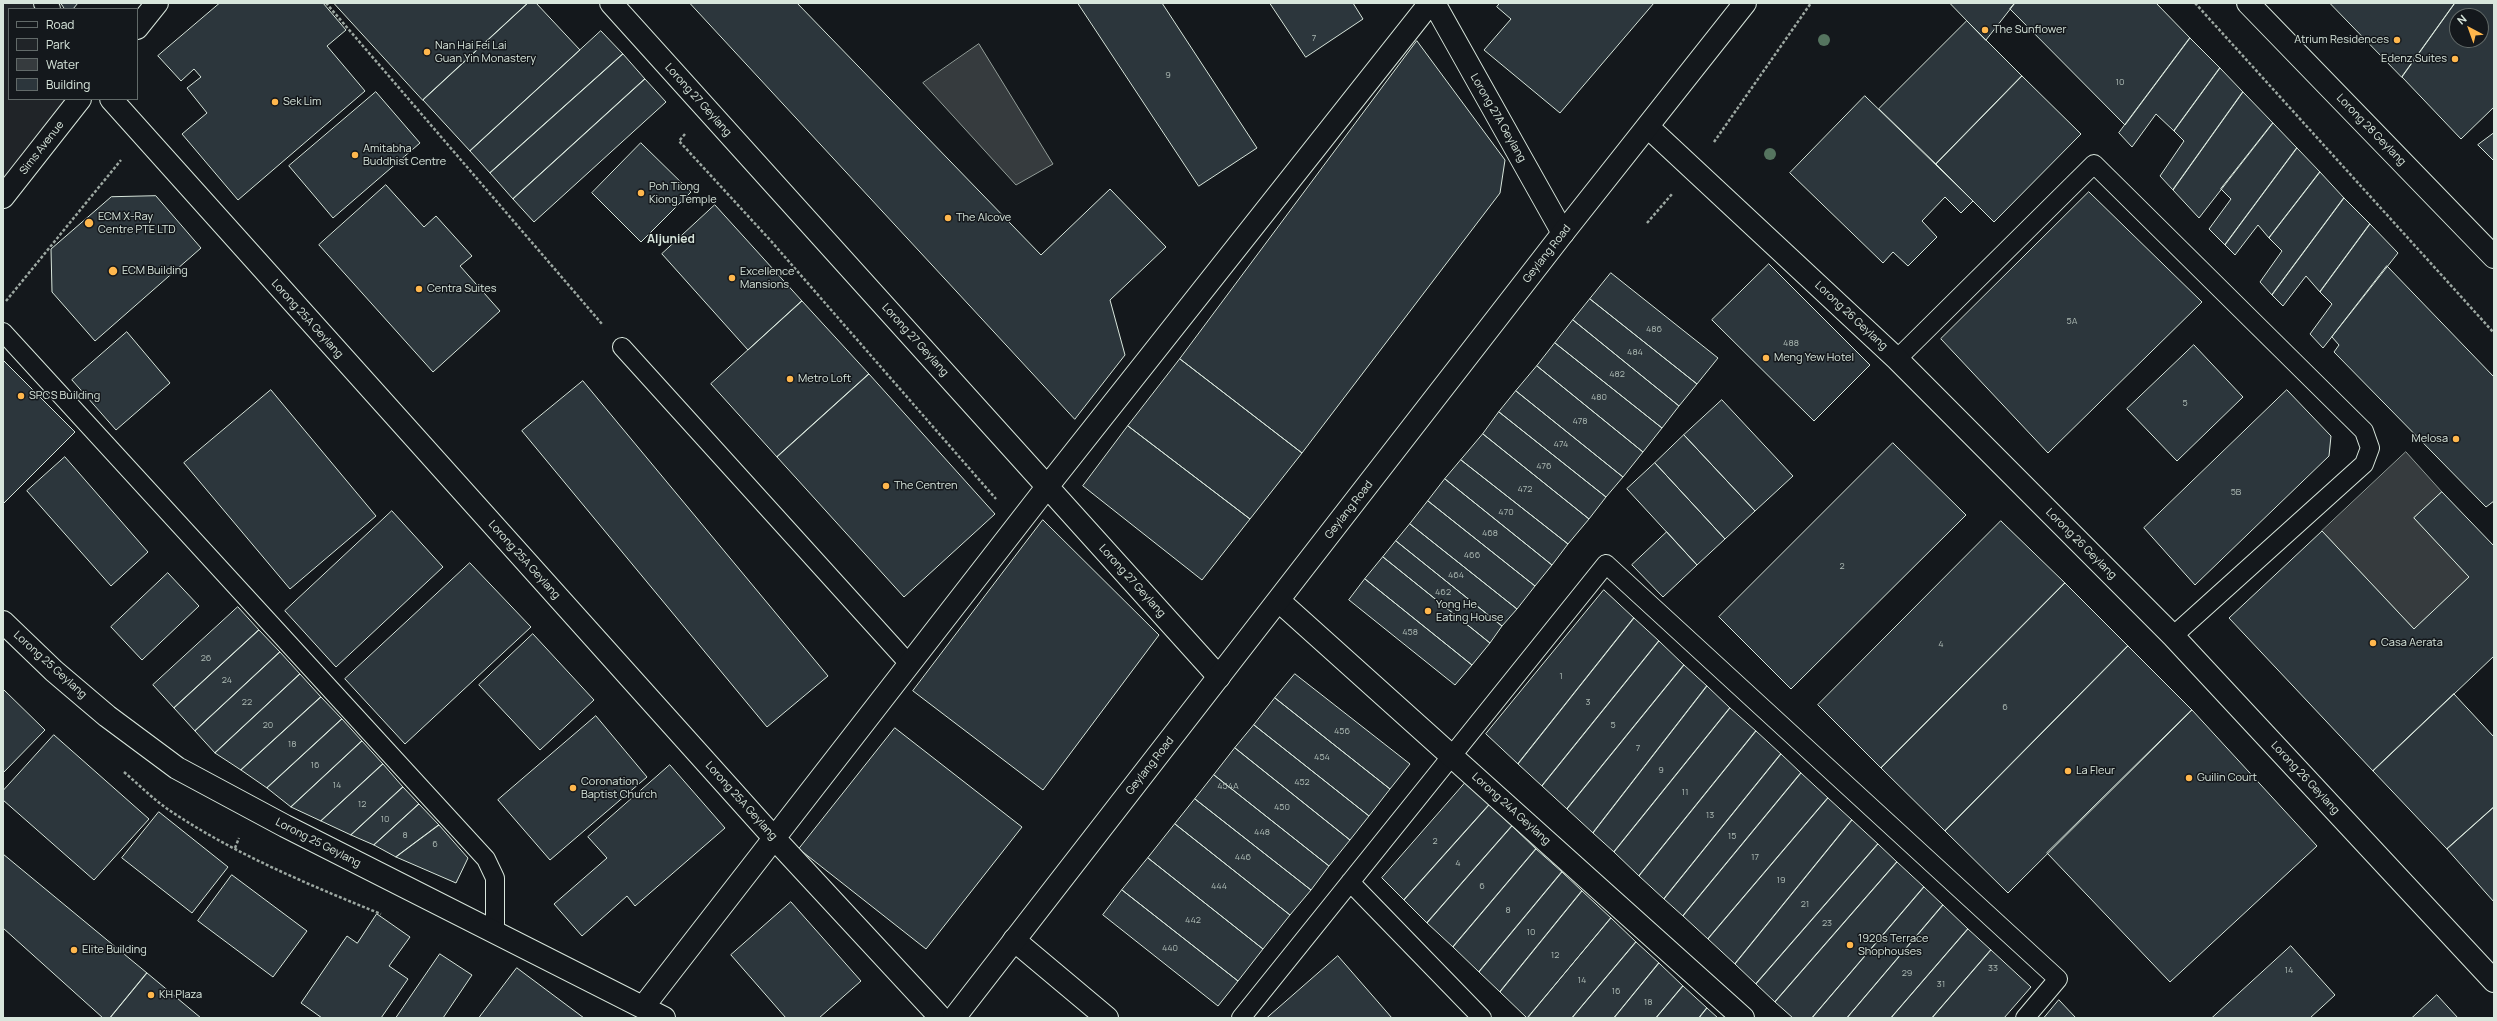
<!DOCTYPE html>
<style>
body{margin:0}
#map{position:relative;width:2497px;height:1021px;overflow:hidden;background:#14181c;font-family:Manrope,sans-serif}
canvas{display:block}
.frame{position:absolute;inset:0;border:4px solid #d8e6dc;pointer-events:none}
.legend{position:absolute;left:8px;top:8px;width:130px;height:92px;box-sizing:border-box;background:#14181c;border:1px solid #626a69;margin:0;padding:5px 7px;list-style:none;font-size:12px;color:#d8e6dc}
.legend li{display:flex;align-items:center;gap:8px;height:20px}
.legend b{width:20px;border:1px solid #626a69}
.north{position:absolute;left:2449px;top:8px;width:40px;height:40px;box-sizing:border-box;background:#14181c;border:1px solid #626a69;border-radius:50%;rotate:319deg;font-size:11px;font-weight:700;line-height:16px;text-align:center;color:#d8e6dc}
.north::after{content:'';display:block;margin:auto;width:14px;height:18px;background:#ffb74d;clip-path:polygon(50% 0,100% 100%,50% 72%,0 100%)}
</style>
<div id="map">
<canvas width="2497" height="1021"></canvas>
<div class="frame"></div>
<ul class="legend">
<li><b style="height:5px;background:#14181c"></b>Road</li>
<li><b style="height:11px;background:#202428"></b>Park</li>
<li><b style="height:11px;background:#363b3e"></b>Water</li>
<li><b style="height:11px;background:#2c363c"></b>Building</li>
</ul>
<div class="north">N</div>
</div>
<script>
const ctx = document.querySelector('canvas').getContext('2d');
ctx.lineJoin = 'round';
function fillPath(path, color) { ctx.fillStyle = color; ctx.fill(path, 'evenodd'); }
function stroke(path, color, width, dash) { ctx.strokeStyle = color; ctx.lineWidth = width; ctx.lineCap = dash ? 'butt' : 'round'; ctx.setLineDash(dash || []); ctx.stroke(path); }
function drawText(font, color, halo, rows, align = 'center') {
  ctx.font = font + ' Manrope,sans-serif'; ctx.lineWidth = 3; ctx.setLineDash([]); ctx.textBaseline = 'middle'; ctx.strokeStyle = halo; ctx.fillStyle = color; for (const [text, x, y, turn = 0] of rows) {
    ctx.save(); ctx.translate(x, y); ctx.rotate((+turn || 0) * Math.PI / 180); ctx.textAlign = isNaN(turn) ? turn : align; if (halo) ctx.strokeText(text, 0, 0); ctx.fillText(text, 0, 0); ctx.restore();
  }
}
const green = new Path2D(`
 M3,3H45L49,9H9V99H80L3,197Z`);
fillPath(green, '#202428');
stroke(green, '#939e99', 1);
const water = new Path2D(`
 M979,44L1053,164L1016,185L923,83Z
 M2406,452L2442,492L2414,518L2469,577L2414,629L2322,531Z`);
fillPath(water, '#363b3e');
stroke(water, '#939e99', 1);
const building = new Path2D(`
 M61,3H78L73,9H65Z
 M220,3H323L346,30L327,46L365,91L238,200L182,134L207,113L187,88L201,77L194,69L181,81L158,56Z
 M334,3H528L423,100Z
 M528,3H536L580,50L470,151L423,100Z
 M690,3H797L1041,255L1110,189L1166,247L1110,300L1125,355L1075,419Z
 M1078,3H1162L1257,148L1199,186Z
 M1270,3H1353L1363,19L1306,57Z
 M1500,3H1654L1560,113L1484,50L1511,19L1497,7Z
 M1950,3H2015L1986,40Z
 M2015,3H2156L2190,38L2125,125L2010,9Z
 M2330,3H2455L2402,77Z
 M2455,3H2494V107L2461,139L2402,77ZM2457,16H2481V40H2457Z
 M1967,21L2022,76L1936,164L1879,109Z
 M601,31L623,54L490,173L470,151Z
 M2190,38L2220,68L2174,131L2156,114L2132,147L2119,133Z
 M1417,41L1505,160L1500,193L1302,453L1180,359Z
 M623,54L645,79L513,199L490,173Z
 M2220,68L2243,92L2173,190L2160,176L2184,141L2174,131Z
 M2022,76L2081,134L1994,222L1936,164Z
 M645,79L666,102L534,222L513,199Z
 M376,92L420,143L333,218L289,166Z
 M2243,92L2273,123L2199,218L2173,190Z
 M1865,96L1973,201L1961,213L1945,197L1922,221L1937,237L1908,266L1893,252L1883,263L1790,173Z
 M2273,123L2297,148L2225,245L2209,229L2231,199L2221,189Z
 M2494,133V161L2478,145Z
 M641,143L691,192L641,242L592,193Z
 M2297,148L2320,172L2269,238L2258,225L2235,255L2225,245Z
 M2320,172L2344,198L2272,295L2260,282L2282,251L2269,238Z
 M386,185L424,227L436,216L472,256L460,266L500,311L433,372L319,245Z
 M2089,192L2202,302L2048,453L1941,339Z
 M156,196L201,248L95,341L52,292L51,249L111,197Z
 M2344,198L2370,224L2320,292L2306,276L2283,306L2272,295Z
 M715,205L802,301L748,350L662,254Z
 M2370,224L2398,253L2323,348L2310,334L2332,304L2320,292Z
 M1769,264L1870,365L1814,421L1712,320Z
 M2387,266L2494,377V501L2486,507L2334,352L2339,345L2332,337Z
 M1611,273L1718,358L1697,384L1590,299Z
 M1590,299L1697,384L1679,406L1573,320Z
 M802,301L869,374L777,457L711,384Z
 M1573,320L1679,406L1662,428L1555,343Z
 M127,332L170,383L116,430L72,380Z
 M1555,343L1662,428L1643,452L1537,366Z
 M2194,345L2243,397L2177,461L2127,409Z
 M1180,359L1302,453L1250,519L1128,426Z
 M3,360L75,432L3,504Z
 M1537,366L1643,452L1623,477L1516,391Z
 M869,374L995,514L904,597L777,457Z
 M583,381L828,676L767,727L522,431Z
 M271,390L376,516L290,589L184,463Z
 M2287,390L2331,436L2329,456L2195,585L2144,528Z
 M1516,391L1623,477L1606,497L1499,412Z
 M1722,400L1793,476L1755,511L1684,435Z
 M1499,412L1606,497L1589,519L1483,434Z
 M1128,426L1250,519L1202,580L1083,486Z
 M1483,434L1589,519L1568,544L1461,460Z
 M1684,435L1755,511L1725,539L1655,463Z
 M1893,443L1966,515L1791,689L1719,617Z
 M65,457L148,552L111,586L27,491Z
 M1461,460L1568,544L1552,565L1445,479Z
 M1655,463L1725,539L1697,565L1627,489Z
 M1445,479L1552,565L1535,586L1428,501Z
 M2442,492L2494,546V656L2373,771L2229,618L2322,531L2414,629L2469,577L2414,518Z
 M1428,501L1535,586L1517,609L1410,524Z
 M392,511L443,567L336,667L285,611Z
 M1043,520L1159,635L1043,790L913,691Z
 M2001,521L2065,583L1881,768L1818,705Z
 M1410,524L1517,609L1502,626L1396,541Z
 M1667,532L1697,565L1663,597L1632,565Z
 M1396,541L1502,626L1490,643L1383,557Z
 M1383,557L1490,643L1472,665L1365,579Z
 M470,563L531,627L405,744L345,679Z
 M168,573L199,606L142,660L111,627Z
 M1365,579L1472,665L1455,685L1349,600Z
 M2065,583L2128,646L1945,831L1881,768Z
 M1604,590L1634,618L1518,764L1486,734Z
 M238,607L259,630L174,708L153,685Z
 M1634,618L1659,641L1542,786L1518,764Z
 M259,630L280,652L195,731L174,708Z
 M533,634L594,700L540,750L479,685Z
 M1659,641L1684,665L1567,809L1542,786Z
 M2128,646L2192,710L2008,893L1945,831Z
 M280,652L300,674L215,753L195,731Z
 M1684,665L1707,686L1593,833L1567,809Z
 M300,674L321,697L241,770L215,753Z
 M1295,674L1410,764L1390,789L1275,698Z
 M1707,686L1730,708L1614,852L1593,833Z
 M3,689L45,730L3,773Z
 M2454,694L2494,737V807L2447,849L2373,771Z
 M321,697L342,719L267,788L241,770Z
 M1275,698L1390,789L1369,816L1254,725Z
 M1730,708L1756,731L1639,876L1614,852Z
 M2192,710L2317,846L2170,982L2047,853Z
 M596,716L647,777L550,860L498,800Z
 M342,719L362,741L291,807L267,788Z
 M1254,725L1369,816L1350,840L1235,748Z
 M895,728L1022,827L926,949L799,849Z
 M1756,731L1781,754L1664,899L1639,876Z
 M54,735L149,819L94,880L3,800V791Z
 M362,741L383,764L321,821L291,807Z
 M1235,748L1350,840L1329,866L1214,775Z
 M1781,754L1801,773L1683,916L1664,899Z
 M383,764L403,787L351,835L321,821Z
 M670,765L725,828L635,906L627,896L582,936L554,904L607,858L588,837Z
 M1801,773L1828,798L1708,939L1683,916Z
 M1214,775L1329,866L1311,890L1195,799Z
 M1466,782L1489,805L1404,900L1382,878Z
 M403,787L419,804L374,845L351,835Z
 M1828,798L1852,820L1735,964L1708,939Z
 M1195,799L1311,890L1290,915L1175,824Z
 M419,804L439,825L396,857L374,845Z
 M1489,805L1512,826L1427,923L1404,900Z
 M2494,807V902L2447,849Z
 M159,812L228,867L192,913L122,858Z
 M1852,820L1878,844L1756,984L1735,964Z
 M1175,824L1290,915L1263,949L1148,858Z
 M439,825L468,858L456,883L396,857Z
 M1512,826L1536,849L1453,947L1427,923Z
 M1878,844L1897,862L1775,1002L1756,984Z
 M1536,849L1562,872L1479,972L1453,947Z
 M3,854L147,973L110,1018H103L3,928Z
 M1148,858L1263,949L1238,981L1122,890Z
 M1897,862L1924,887L1812,1018H1793L1775,1002Z
 M1562,872L1582,891L1500,992L1479,972Z
 M232,875L307,931L273,977L198,921Z
 M1924,887L1943,905L1847,1018H1812Z
 M1122,890L1238,981L1218,1006L1103,915Z
 M1582,891L1611,918L1527,1018L1500,992Z
 M791,902L861,981L819,1018H786L731,955Z
 M1943,905L1968,929L1891,1018H1847Z
 M377,914L410,937L389,966L408,979L381,1018H322L301,1003L347,936L357,943Z
 M1611,918L1636,942L1572,1018H1528Z
 M1968,929L1991,950L1932,1018H1891Z
 M1636,942L1659,963L1614,1018H1572Z
 M2291,946L2335,995L2310,1018H2212Z
 M1991,950L2031,987L2004,1018H1932Z
 M440,954L472,975L443,1018H396Z
 M1338,956L1392,1018H1267Z
 M1659,963L1683,986L1656,1018H1614Z
 M517,968L584,1018H479Z
 M147,973L201,1018H110Z
 M1683,986L1707,1008L1699,1018H1656Z
 M2437,995L2458,1018H2412Z
 M2059,1000L2076,1018H2044Z
 M1707,1008L1718,1018H1699Z`);
fillPath(building, '#2c363c');
stroke(building, '#d8e6dc', 1);
const lane = new Path2D(`
 M3,332L486,859L495,878V932
 M622,347L910,665
 M1897,359L2094,164L2364,431L2370,448L2364,464L2173,636
 M1350,882L1482,1018
 M1241,1018L1606,564L2058,979L2025,1018`);
const street = new Path2D(`
 M45,3L49,9
 M611,3L1219,677
 M1434,3L1563,233
 M2248,3L2494,257
 M111,99L775,839L941,1018
 M1648,127L1897,359L2173,636L2494,981
 M1279,601L1743,1018
 M3,622L54,671L107,716L177,768L285,826L664,1018
 M1014,940L1107,1018
 M643,1007L1047,487L1430,3`);
const primary = new Path2D(`
 M137,28L157,3
 M3,197L80,99
 M954,1018L1563,233L1745,3`);
stroke(lane, '#d8e6dc', 20);
stroke(street, '#d8e6dc', 24);
stroke(primary, '#d8e6dc', 24);
stroke(new Path2D(`
 M326,3L602,324
 M2195,3L2494,333
 M685,134L679,141L771,241L996,499
 M1714,142L1811,3
 M1647,223L1672,194
 M6,301L121,160
 M124,772C138,784 151,797 166,808C232,853 307,884 381,914
 M235,848L239,838`), '#9da8a2', 2.5, [3, 2]);
stroke(lane, '#14181c', 18);
stroke(street, '#14181c', 22);
stroke(primary, '#14181c', 22);
ctx.fillStyle = '#55745f';
for (const [x, y] of [
 [1824,40],
 [1770,154]
]) { ctx.beginPath(); ctx.arc(x, y, 6, 0, 2 * Math.PI); ctx.fill(); }
for (const [x, y, r, color] of [
 [1985,30,4,"#ffb74d"],
 [2397,40,4,"#ffb74d"],
 [427,52,4,"#ffb74d"],
 [2455,59,4,"#ffb74d"],
 [275,102,4,"#ffb74d"],
 [355,155,4,"#ffb74d"],
 [641,193,4,"#ffb74d"],
 [948,218,4,"#ffb74d"],
 [89,223,5,"#ffb74d"],
 [113,271,5,"#ffb74d"],
 [732,278,4,"#ffb74d"],
 [419,289,4,"#ffb74d"],
 [1766,358,4,"#ffb74d"],
 [790,379,4,"#ffb74d"],
 [21,396,4,"#ffb74d"],
 [2456,439,4,"#ffb74d"],
 [886,486,4,"#ffb74d"],
 [1428,611,4,"#ffb74d"],
 [2373,643,4,"#ffb74d"],
 [2068,771,4,"#ffb74d"],
 [2189,778,4,"#ffb74d"],
 [573,788,4,"#ffb74d"],
 [1850,945,4,"#ffb74d"],
 [74,950,4,"#ffb74d"],
 [151,995,4,"#ffb74d"]
]) { const dot = new Path2D(); dot.arc(x, y, r, 0, 2 * Math.PI); ctx.fillStyle = color; ctx.fill(dot); stroke(dot, '#14181c', 1.5); }
drawText('9px', '#adbab4', null, [
 ["7",1314,38],
 ["9",1168,75],
 ["10",2120,82],
 ["5A",2072,321],
 ["486",1654,329],
 ["488",1791,343],
 ["484",1635,352],
 ["482",1617,374],
 ["480",1599,397],
 ["5",2185,403],
 ["478",1580,421],
 ["474",1561,444],
 ["476",1544,466],
 ["472",1525,489],
 ["5B",2236,492],
 ["470",1506,512],
 ["468",1490,533],
 ["466",1472,555],
 ["2",1842,566],
 ["464",1456,575],
 ["462",1443,592],
 ["458",1410,632],
 ["4",1941,644],
 ["26",206,658],
 ["1",1561,676],
 ["24",227,680],
 ["22",247,702],
 ["3",1588,702],
 ["6",2005,707],
 ["20",268,725],
 ["5",1613,725],
 ["456",1342,731],
 ["18",292,744],
 ["7",1638,748],
 ["454",1322,757],
 ["16",315,765],
 ["9",1661,770],
 ["452",1302,782],
 ["14",337,785],
 ["454A",1228,786],
 ["11",1685,792],
 ["12",362,804],
 ["450",1282,807],
 ["13",1710,815],
 ["10",385,819],
 ["448",1262,832],
 ["8",405,835],
 ["15",1732,836],
 ["2",1435,841],
 ["6",435,844],
 ["446",1243,857],
 ["17",1755,857],
 ["4",1458,863],
 ["19",1781,880],
 ["444",1219,886],
 ["6",1482,886],
 ["21",1805,904],
 ["8",1508,910],
 ["442",1193,920],
 ["23",1827,923],
 ["10",1531,932],
 ["440",1170,948],
 ["12",1555,955],
 ["33",1993,968],
 ["14",2289,970],
 ["29",1907,973],
 ["14",1582,980],
 ["31",1941,984],
 ["16",1616,991],
 ["18",1648,1002]
]);
drawText('11px', '#d8e6dc', '#14181c', [
 ["The Sunflower",1993,30],
 ["Atrium Residences",2389,40,"right"],
 ["Nan Hai Fei Lai",435,46],
 ["Guan Yin Monastery",435,59],
 ["Edenz Suites",2447,59,"right"],
 ["Sek Lim",283,102],
 ["Amitabha",363,149],
 ["Buddhist Centre",363,162],
 ["Poh Tiong",649,187],
 ["Kiong Temple",649,200],
 ["ECM X-Ray",98,217],
 ["Centre PTE LTD",98,230],
 ["The Alcove",956,218],
 ["ECM Building",122,271],
 ["Excellence",740,272],
 ["Mansions",740,285],
 ["Centra Suites",427,289],
 ["Meng Yew Hotel",1774,358],
 ["Metro Loft",798,379],
 ["SPCS Building",29,396],
 ["Melosa",2448,439,"right"],
 ["The Centren",894,486],
 ["Yong He",1436,605],
 ["Eating House",1436,618],
 ["Casa Aerata",2381,643],
 ["La Fleur",2076,771],
 ["Guilin Court",2197,778],
 ["Coronation",581,782],
 ["Baptist Church",581,795],
 ["1920s Terrace",1858,939],
 ["Shophouses",1858,952],
 ["Elite Building",82,950],
 ["KH Plaza",159,995]
], 'left');
drawText('11px', '#d8e6dc', '#14181c', [
 ["Lorong 27 Geylang",698,100,48],
 ["Lorong 27A Geylang",1498,118,60],
 ["Lorong 28 Geylang",2371,130,46],
 ["Sims Avenue",42,148,-52],
 ["Geylang Road",1547,254,-52],
 ["Lorong 26 Geylang",1851,316,43],
 ["Lorong 25A Geylang",307,319,48],
 ["Lorong 27 Geylang",915,340,48],
 ["Geylang Road",1349,510,-52],
 ["Lorong 26 Geylang",2081,544,45],
 ["Lorong 25A Geylang",524,560,48],
 ["Lorong 27 Geylang",1132,581,48],
 ["Lorong 25 Geylang",50,665,42],
 ["Geylang Road",1150,766,-52],
 ["Lorong 26 Geylang",2305,778,47],
 ["Lorong 25A Geylang",741,801,48],
 ["Lorong 24A Geylang",1511,809,42],
 ["Lorong 25 Geylang",318,843,27]
]);
drawText('bold 12px', '#d8e6dc', '#14181c', [
 ["Aljunied",671,240]
]);
</script>
